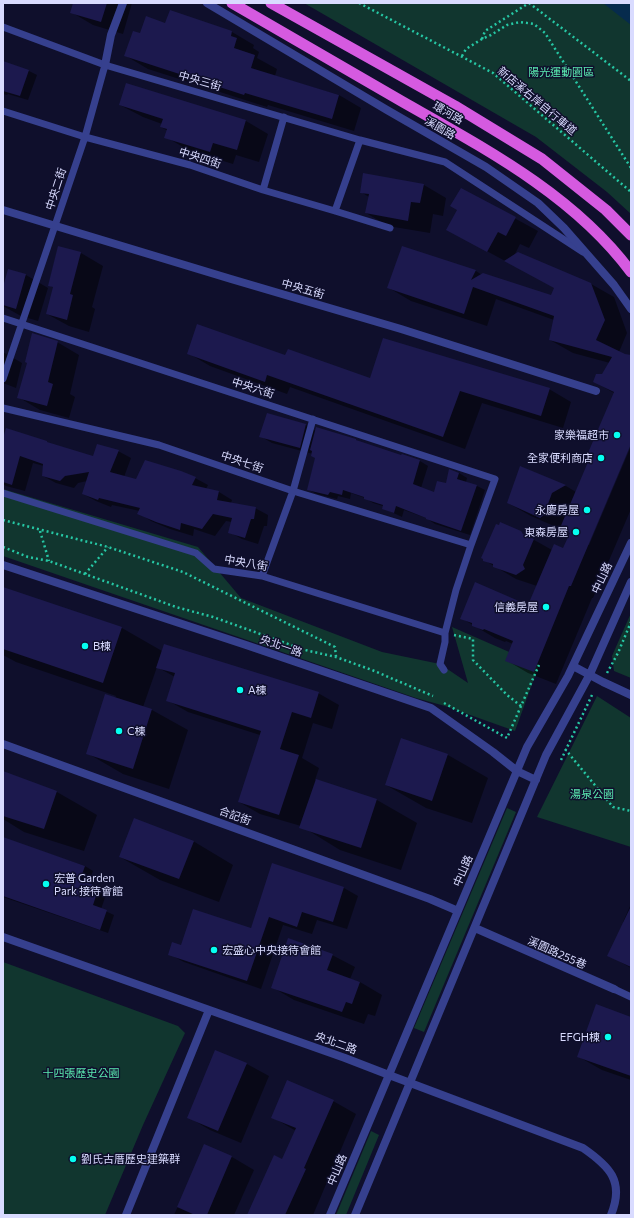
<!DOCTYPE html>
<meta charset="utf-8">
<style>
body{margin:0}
#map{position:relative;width:634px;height:1218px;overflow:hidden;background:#0f0f2c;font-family:Commissioner,sans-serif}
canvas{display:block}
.frame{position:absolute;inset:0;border:4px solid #d9dbff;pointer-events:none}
</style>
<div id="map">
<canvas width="634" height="1218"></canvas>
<div class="frame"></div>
</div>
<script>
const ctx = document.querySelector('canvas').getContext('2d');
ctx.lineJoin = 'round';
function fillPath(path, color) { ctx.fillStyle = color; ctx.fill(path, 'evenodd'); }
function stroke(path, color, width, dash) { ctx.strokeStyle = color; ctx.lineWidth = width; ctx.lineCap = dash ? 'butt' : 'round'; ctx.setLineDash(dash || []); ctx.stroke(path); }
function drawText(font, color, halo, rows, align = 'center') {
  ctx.font = font + ' Commissioner,"Noto Sans TC",sans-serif'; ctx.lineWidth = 3; ctx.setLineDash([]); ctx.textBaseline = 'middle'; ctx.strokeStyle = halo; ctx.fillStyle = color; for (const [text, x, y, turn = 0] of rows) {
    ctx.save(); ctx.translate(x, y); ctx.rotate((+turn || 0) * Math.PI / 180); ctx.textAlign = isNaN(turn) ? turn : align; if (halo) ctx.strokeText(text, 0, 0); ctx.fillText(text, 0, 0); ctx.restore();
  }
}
fillPath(new Path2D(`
 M304,3H631V214L607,192L536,137Z
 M3,489L198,547L241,598L382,652L440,664L468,683L452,627L539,665L515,731L445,706L416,698L3,556Z
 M631,613V678L614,671L612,656Z
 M597,696L631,718V847L537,817Z
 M507,808L516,812L424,1032L414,1028Z
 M3,962L178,1026L185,1033L143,1125L105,1215H3Z
 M371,1131L379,1135L346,1215H336Z`), '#11362f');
fillPath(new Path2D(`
 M603,3H631V25Z`), '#062b4d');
fillPath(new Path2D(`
 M74,3H132L123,34L93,25L71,12Z
 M170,11L232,32L254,45L253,48L259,52L257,58L277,69L275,76L339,95L361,108L354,131L268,105L267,107L148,69L126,56L141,35L166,24Z
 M3,63L29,71L37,75L28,100L8,94L7,95L3,94Z
 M127,84L246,121L268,134L259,162L236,155L233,164L188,150L166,137L168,131L161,127L162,124L143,117L120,105Z
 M424,185L446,198L443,216L433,214L430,233L388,226L366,213L369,197L361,192Z
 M461,189L538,231L529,248L520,244L514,256L591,284L614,297L627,333L619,352L625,355L631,356V441L587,545H589L631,446V509L593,598H592L556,684L528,673L506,660L513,644L506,641L505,642L495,638L461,618L528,606L537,586L516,579L484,560L520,532L552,550L564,549L571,533L564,529L563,530L531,516L508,503L521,467L566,486L576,492L589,461L614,393L595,382L602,375L610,363L573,353L550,340L554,320L496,299L487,326L411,301L389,288L402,247L476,271L482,275L552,296L555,288L470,242L458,210Z
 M81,253L103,266L92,307L95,309L89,332L69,326L47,314L54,288L49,285Z
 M26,275L48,288L38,321L21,316L3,306V290Z
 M57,342L79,355L70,394L75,397L69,418L40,410L18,397Z
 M3,352L22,363L16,388L3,383Z
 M188,353L286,356L371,380L549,389L571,402L563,428L482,403L465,449L290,387L287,394L210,366Z
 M268,415L306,425L316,431L356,440L360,442L402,456L403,455L420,461L428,466L421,488L435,493L459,473L467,478L466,482L477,486L485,490L470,535L435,524L426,518L404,510L402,517L383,508V506L373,503L365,498L351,493L350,499L338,496L337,499L317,494L309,490L316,458L313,454L272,443L260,436Z
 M3,443L52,445L94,458L118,451L131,458L124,477L136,480L195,478L208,485L206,489L219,492L232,500L231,503L255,508L268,515L267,526H264L258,544L242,539L229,532L232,522L226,521L215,536L194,529L193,536L170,529L151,521L139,513L140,511L112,505L111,507L96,501L83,494L87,481L78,483L74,488L56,483L43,476L44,466L33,463L25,491L6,486L3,484Z
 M3,588L122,628L162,651L318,693L339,705L332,729L313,723L302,758L319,768L315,780L377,800L417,823L401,870L340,850L301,826L260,814L239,802L260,735L188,712L167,700L175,677L157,667L143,707L152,710L188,730L169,789L123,774L87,753L116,696L16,662L3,655Z
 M402,740L448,755L488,778L472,823L426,808L386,785Z
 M3,772L57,792L97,815L84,851L24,832L3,819Z
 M3,838L85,866L93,871L88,884L99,888L107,892L101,909L114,915L108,933L3,897Z
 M193,841L233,865L219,902L160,880L120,857Z
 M273,864L344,888L358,896L347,929L317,920L312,934L283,925L261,989L184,962L169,954L251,929Z
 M631,904V968L608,955L624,922H623Z
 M332,955L355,967L350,979L360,982L382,995L375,1016L368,1014L364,1024L294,1000L272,987Z
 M631,1018V1080L602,1070L579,1057Z
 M247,1064L269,1076L241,1143L210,1130L188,1117Z
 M333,1101L356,1114L313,1215H248L283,1160L296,1131L272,1117Z
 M205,1146L232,1157L254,1170L234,1215H174Z`), '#0007');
fillPath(new Path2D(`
 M73,3H107L101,22L70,13Z
 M170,10L232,31L231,36L237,38L234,48L255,55L251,68L339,95L332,119L245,93L244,95L124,56L133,31L140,33L146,16L165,23Z
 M3,61L29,70L20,96L3,91Z
 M126,83L246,120L237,150L213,143L210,152L164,138L167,129L160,127L163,119L119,105Z
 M363,173L424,184L420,203L411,202L408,221L365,213L369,194L360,193Z
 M461,188L516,217L506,236L498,232L487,252L446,230L457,210L450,206Z
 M58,246L81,252L70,294L73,295L67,320L46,314L53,287L48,286Z
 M402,246L476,270L471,280L483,273L551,295L554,288L504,261L518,252L591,283L605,320L596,340L625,354L631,355V444L571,586H569L534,672L505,661L513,641L484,629L483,630L472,626V623L460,619L475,582L528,605L554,544L563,548L570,533L560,528L588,462L585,460L614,392L593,382L596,374H602L612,357L549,340L554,316L473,287L464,314L387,288Z
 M8,269L26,274L16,309L3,305V287Z
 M197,324L285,355L288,349L370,378L383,338L550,388L541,416L460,391L443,437L267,375L265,382L187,354Z
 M32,333L58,341L48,382L53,384L47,406L17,398L27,363L25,362Z
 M267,413L306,424L300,448L259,437Z
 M316,427L356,439V440L401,455L402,454L420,460L413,484L434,492L437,481L446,483L449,469L459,473L457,479L477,485L461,531L426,519V518L396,506L394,513L382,509L383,505L364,499V497L343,490L342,495L330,492L328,495L307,490L315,458L311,456L312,451L310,450Z
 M6,428L47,441V442L93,456L97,444L119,450L110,472L136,479L145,460L181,471L196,477L192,485L219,491L217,500L256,507L254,519H251L245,538L228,533L232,518L213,514L202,529L181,523L180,530L156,522L137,514L140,508L99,498L98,500L82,494L89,472L65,476L60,481L42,476L43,464L20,456L12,485L3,482V438Z
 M520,466L566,485L552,493L544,515L540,518L507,503Z
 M500,522L521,531L523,534L534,539L523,565L525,569L516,575L493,567V564L483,561V559L481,558L496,524L499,525Z
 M3,587L122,627L103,683L3,649Z
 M164,644L319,692L311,718L292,712L280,749L299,755L279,815L238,802L261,731L166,701L175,673L156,668Z
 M105,694L152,709L133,769L86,754Z
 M401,738L448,754L432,801L385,785Z
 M3,771L57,791L44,829L3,816Z
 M316,779L377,799L361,848L299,828Z
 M134,818L194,841L179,879L119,857Z
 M3,837L85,866L80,880L99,887L93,905L107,910L100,930L3,896Z
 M272,863L344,887L333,922L302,912L297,927L269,917L247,981L168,955L172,942L181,945L193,909L251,928Z
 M631,906V967L607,956Z
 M288,938L333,954L327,970L360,982L352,1004L346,1002L342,1012L271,988Z
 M596,1004L631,1017V1076L577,1057Z
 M215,1050L247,1063L218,1131L187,1118Z
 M287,1080L334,1100L304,1168L306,1169L285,1215H247L274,1155L282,1159L296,1128L271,1118Z
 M204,1144L232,1156L207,1215H195L177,1207Z`), '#1c194e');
stroke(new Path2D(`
 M359,3L493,73L631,192
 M529,3L631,81
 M482,39L485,31L529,3
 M462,56L466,49L482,39L491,35L507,25L520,22L534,24L545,33L631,168
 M3,520L108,547L183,572L335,647L336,657
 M40,531L49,561
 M3,547L28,557L49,561L176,607L213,617L305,650L336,657L372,670L433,696
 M85,574L108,547
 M454,635L473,639V660L507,695L521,706
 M607,673L618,653L631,622
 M444,703L507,738L539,665
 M565,749L613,807L631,811
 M561,760L593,693`), '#26c7a4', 2.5, [2, 3]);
stroke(new Path2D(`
 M3,27L105,65L360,140L335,211
 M3,111L85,137L190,165L263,190L335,211L390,228
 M360,140L445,162L583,252
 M263,190L284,117
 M3,318L495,479L471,545L456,590L445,633V642L440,664L444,670
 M3,379L85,137L105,65
 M3,408L159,445L293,491L471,545
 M3,493L196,553L214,569L262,576L445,633
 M262,576L293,491L313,419
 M614,989L631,997`), '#36408e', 7);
stroke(new Path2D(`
 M105,65L111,35L123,3
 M3,210L231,279L401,329L596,391
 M3,565L246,645L431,708L493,752L517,771L536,780
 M573,666L603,682L631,695
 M3,744L430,899L458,911
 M475,928L614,989
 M3,937L345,1058L389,1075L583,1148C609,1166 625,1181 611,1215
 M126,1215L209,1010
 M330,1215L527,747L568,676L631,543
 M355,1215L546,755L590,674L631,582`), '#36408e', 8);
stroke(new Path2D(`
 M207,3L387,110L486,167L538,203L564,228L614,285L631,309`), '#36408e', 8);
stroke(new Path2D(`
 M232,3C289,36 346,69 403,102C484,148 574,195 631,272
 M271,3L455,106L542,159L606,210L631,235`), '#d55ae0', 11);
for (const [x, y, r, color] of [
 [617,435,4,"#05fff1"],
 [601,458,4,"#05fff1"],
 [587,510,4,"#05fff1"],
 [576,532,4,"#05fff1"],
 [546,607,4,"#05fff1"],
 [85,646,4,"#05fff1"],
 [240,690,4,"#05fff1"],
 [119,731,4,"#05fff1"],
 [46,884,4,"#05fff1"],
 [214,950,4,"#05fff1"],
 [608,1037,4,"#05fff1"],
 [73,1159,4,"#05fff1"]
]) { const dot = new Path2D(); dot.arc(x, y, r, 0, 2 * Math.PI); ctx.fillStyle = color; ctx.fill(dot); stroke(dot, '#0f0f2c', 1.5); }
drawText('11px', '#5aeab0', '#0f0f2c', [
 ["陽光運動園區",561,72],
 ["湯泉公園",592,794],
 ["十四張歷史公園",81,1073]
]);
drawText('11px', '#d9dbff', '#0f0f2c', [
 ["中央三街",200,81,16],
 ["新店溪右岸自行車道",537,101,40],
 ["環河路",448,113,30],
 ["溪園路",440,128,30],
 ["中央四街",200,158,18],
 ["中央二街",56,189,-72],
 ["中央五街",303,289,16],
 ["中央六街",253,388,18],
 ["中央七街",242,462,19],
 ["中央八街",246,563,10],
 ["中山路",602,578,-65],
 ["央北一路",281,646,19],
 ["合記街",235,816,20],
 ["中山路",463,871,-67],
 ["溪園路255巷",557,953,24],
 ["央北二路",336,1043,20],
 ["中山路",337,1170,-67]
]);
drawText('11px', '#d9dbff', '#0f0f2c', [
 ["家樂福超市",609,435],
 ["全家便利商店",593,458],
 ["永慶房屋",579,510],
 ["東森房屋",568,532],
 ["信義房屋",538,607],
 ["B棟",93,646,"left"],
 ["A棟",248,690,"left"],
 ["C棟",127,731,"left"],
 ["宏普 Garden",54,878,"left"],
 ["Park 接待會館",54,891,"left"],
 ["宏盛心中央接待會館",222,950,"left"],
 ["EFGH棟",600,1037],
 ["劉氏古厝歷史建築群",81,1159,"left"]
], 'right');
</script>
